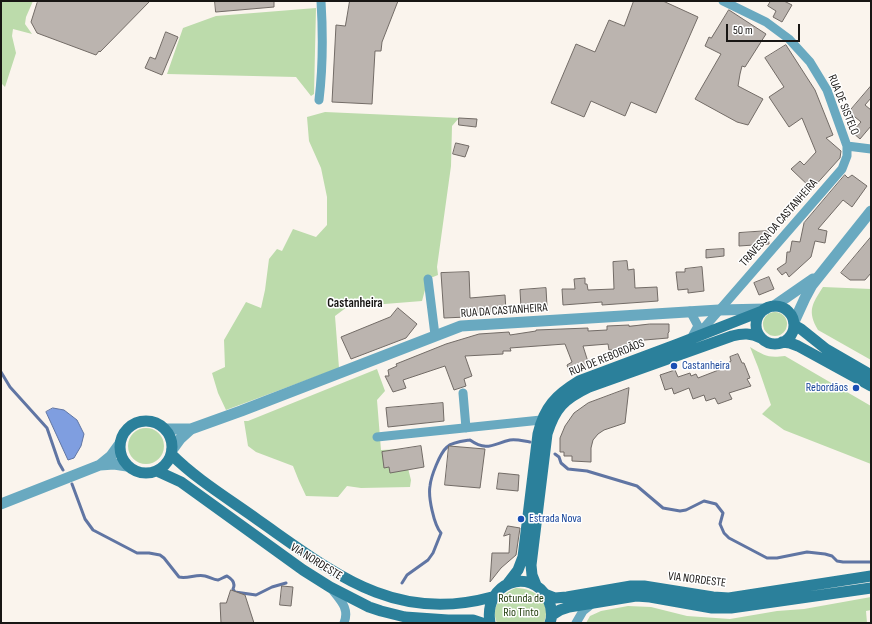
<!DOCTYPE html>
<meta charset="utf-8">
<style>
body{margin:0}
#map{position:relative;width:872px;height:624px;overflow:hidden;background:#faf4ed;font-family:"Sofia Sans Condensed",sans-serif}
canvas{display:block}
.frame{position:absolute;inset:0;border:2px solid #181614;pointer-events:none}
.scale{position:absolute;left:726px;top:24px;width:74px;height:18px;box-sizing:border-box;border:2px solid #181614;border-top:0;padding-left:5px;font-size:12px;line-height:14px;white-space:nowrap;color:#181614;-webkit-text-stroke:3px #fff;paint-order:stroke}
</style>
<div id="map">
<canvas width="872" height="624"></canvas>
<div class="frame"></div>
<div class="scale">50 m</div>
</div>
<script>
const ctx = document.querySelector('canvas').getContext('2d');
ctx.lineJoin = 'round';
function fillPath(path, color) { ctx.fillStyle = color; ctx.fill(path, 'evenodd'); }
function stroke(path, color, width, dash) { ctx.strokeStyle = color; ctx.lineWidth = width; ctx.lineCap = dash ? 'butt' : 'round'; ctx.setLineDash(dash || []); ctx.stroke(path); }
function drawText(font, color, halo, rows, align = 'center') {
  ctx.font = font + ' "Sofia Sans Condensed",sans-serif'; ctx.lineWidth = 3; ctx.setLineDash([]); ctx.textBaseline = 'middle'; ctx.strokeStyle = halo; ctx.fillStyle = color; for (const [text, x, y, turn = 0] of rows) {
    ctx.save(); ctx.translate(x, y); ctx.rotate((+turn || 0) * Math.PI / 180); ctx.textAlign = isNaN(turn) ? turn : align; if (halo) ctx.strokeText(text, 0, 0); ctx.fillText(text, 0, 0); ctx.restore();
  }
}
fillPath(new Path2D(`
 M1,1H33L26,17L25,24L32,34L13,29L12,36L16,53L5,87L1,83Z
 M316,8L314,94L311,96L296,77L167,74L183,28L216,16Z
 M325,112L459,118L452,126L451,166L437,267L438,275L428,279L422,301L347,307L335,316L339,368L226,410L218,393L212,373L225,367L224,340L246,302L261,308L265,290L269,259L277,249L282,251L293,229L316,237L327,225V197L321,168L309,141L307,117Z
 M823,287L871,289V360L818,330C807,311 812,304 823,287Z
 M763 324a12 12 0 1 1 24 0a12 12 0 1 1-24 0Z
 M750,347C765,356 768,358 785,356L871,406V464L784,430L762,414L771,405L758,367Z
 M377,369L385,391L377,400L381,450L403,449L411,480L410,487L361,488L347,486L338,497L306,496L299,481L293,466L256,452L248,446L244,421H248Z
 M128 446a18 18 0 1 1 36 0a18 18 0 1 1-36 0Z
 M516,588C536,588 552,603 544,623H497C490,607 502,593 516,588Z
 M871,597V610L866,611L867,623H586L590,616L601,611L628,606L651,607L687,616L730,619L777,611L804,609Z`), '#bcdbab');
const water = new Path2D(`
 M53,408L64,410L77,420L84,434L81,446L74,458L68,460L46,412Z`);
fillPath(water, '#7f9ee0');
stroke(water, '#6075a3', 1);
stroke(new Path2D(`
 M1,372L10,387L47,428L59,463L63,470
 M555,454L559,457L561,463L568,469L587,471L637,486L663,508L680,511L686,510L704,501L716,504L723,513L720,524L724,533L729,538L767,558H777L807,552L825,554L832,556L837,561L843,562H871
 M72,484L85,519L93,530L137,553H149L160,555L164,558L179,577C188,579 196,574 205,576C210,577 213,580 218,580C221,579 224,577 227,576C232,579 236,583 233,589L235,592L256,595L272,587L286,583
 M402,583L407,575L428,560L433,553L441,533C434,525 428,497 430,486C431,476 440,453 447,447C452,442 463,441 470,440C487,452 493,444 510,440C517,439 523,441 530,442`), '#6075a3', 3);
const building = new Path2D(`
 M39,1H150L100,52L99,51L96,55L37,33L31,22L37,3Z
 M215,1H274V7L216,12Z
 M350,1H398L382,42L381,51H375L372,104L332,102L336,25L345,26Z
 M634,1H663L698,17L656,113L631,102L625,116L591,101L584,117L551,103L576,44L595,52L609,20L624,26Z
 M771,1H784L792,5L782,22L773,17L776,11L768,6Z
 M729,10L766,34L745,67L742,66L740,74L738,86L763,99L748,125L737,122L695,99L721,54L705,46L709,37L711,38Z
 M166,32L178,37L162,75L145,68L150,57L155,59Z
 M786,45L815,90L833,135L826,138L841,151L840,158L812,189L791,169L800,161L804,165L816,152L802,118L789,127L769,97L784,87L765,58Z
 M871,86V98L865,105L871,110V126L860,139L852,132L861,122L849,112Z
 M459,118L477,119L476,127L459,125Z
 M456,143L469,146L465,157L453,154Z
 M845,175L848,178L852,175L867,186L852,207L843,200L818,229L827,231L825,243L815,241L811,257L789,277L786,272L782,275L777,269L786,263L787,252H790L792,241L800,242L804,223Z
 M768,231L769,244L739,246V233Z
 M871,237V273L865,280H850L841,273Z
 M724,249V256L706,258V250Z
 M627,261L628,270L634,269L635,288L657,287L658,301L602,305V302L563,305L562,289H575L574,279L585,278V284H587L588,290L614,289L613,262Z
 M702,267L704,291L688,293V289L678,290L676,272H685V269Z
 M469,272L470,298L505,295L506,311L466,313L467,317L444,318L441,273Z
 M769,277L774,289L759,295L754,283Z
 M546,288L547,306L521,308L520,290Z
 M398,308L417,324L406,338L351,359L341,337L390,317Z
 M650,324H669V332L668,333V338L633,341V349L609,350L608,344L583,346L589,365L570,373L567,365L572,362L565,344L510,348L511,351H503V354L465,356L472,376L464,379L466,386L454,390L445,366L403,380L406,388L393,392L385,376H389L388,370L397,366L396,364L446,344L479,334L509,332L510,335L536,331V330L588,328V331L607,330V326L629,325V326Z
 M738,354L742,363H744L750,378L747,379L751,386L729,393L732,399L718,404L715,398L706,401L704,395L693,399L689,388L674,394L672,388L665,390L660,375L675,370L678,377L690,373L691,376L696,374L698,378L729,366L728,363L731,361L730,357Z
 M629,388L625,423L604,430L598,434L593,440L591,448V462L572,461V456H564V452H560V438L565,426L574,413L588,403Z
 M443,403L444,421L388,427L386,408Z
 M421,446L424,467L390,473L389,467L384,468L382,452Z
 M449,446L485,449L480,488L445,485Z
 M499,473L519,475L518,491L497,489Z
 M508,526L520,528L516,555L501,568L490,582L492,553H509L510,534L504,536Z
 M282,586L293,587L291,606L280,605Z
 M231,590L245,595L254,623H221L220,603H226Z`);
fillPath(building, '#bbb4af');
stroke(building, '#726b66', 1);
stroke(new Path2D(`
 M319,100C323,67 323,34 321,1
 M847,146L871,149
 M428,279L435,335
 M690,311L698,326L693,335
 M696,337L842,169L847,156V146L827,90L810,62L789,39L766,22L723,1
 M463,393L466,428
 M377,437L541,420
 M331,588C340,600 350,608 344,623
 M576,623L583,611L593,603`), '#69a9c0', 9);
stroke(new Path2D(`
 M774,306L813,279
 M794,322L805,298L812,285L871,211
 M165,429H191L241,411L461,326L719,310L766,309
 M172,450L180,439L191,429
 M100,465L111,456L119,445
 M1,504L100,465L114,464L127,466`), '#69a9c0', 11);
stroke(new Path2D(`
 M756 325a19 19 0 1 1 38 0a19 19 0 1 1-38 0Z
 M794,325L801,329L826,349L871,375
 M782,342L790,343L798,346L871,386
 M120 447a26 26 0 1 1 52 0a26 26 0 1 1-52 0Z
 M171,454C197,480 229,499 258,520C334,573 394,624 492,597
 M157,471L181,482L303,570L330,587L369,607L381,611L405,617L448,620H473L482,623
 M508,583L518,570L523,557L538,434C544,407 556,395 579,381L678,344L762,311
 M536,585L532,575L531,565L547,434C555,408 564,399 589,387L732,336C743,333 751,333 761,338
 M545,594L555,598L567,597L631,586H644L713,597L729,598L871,576
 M552,615L560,610L569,607L636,596L650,597L712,608H731L871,588
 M490,623C483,582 531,566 548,599C551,606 553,615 550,623`), '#2b809b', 11);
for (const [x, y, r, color] of [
 [674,366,4,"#1a4fb4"],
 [856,388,4,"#1a4fb4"],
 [521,519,4,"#1a4fb4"]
]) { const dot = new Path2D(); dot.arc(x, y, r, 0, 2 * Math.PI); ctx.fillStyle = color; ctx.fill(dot); stroke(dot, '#fff', 1.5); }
drawText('12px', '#181614', '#fff', [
 ["RUA DE SISTELO",843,105,68],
 ["TRAVESSA DA CASTANHEIRA",779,223,-49],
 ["RUA DA CASTANHEIRA",504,311,-4],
 ["RUA DE REBORDÃOS",607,358,-22],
 ["VIA NORDESTE",316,562,32],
 ["VIA NORDESTE",697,580,7]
]);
drawText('12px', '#164399', '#fff', [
 ["Castanheira",682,366],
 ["Rebordãos",848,388,"right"],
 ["Estrada Nova",529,519]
], 'left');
drawText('12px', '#254010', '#fff', [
 ["Rotunda de",521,599],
 ["Rio Tinto",521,613]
]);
drawText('bold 13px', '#181614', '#fff', [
 ["Castanheira",355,304]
]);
</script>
